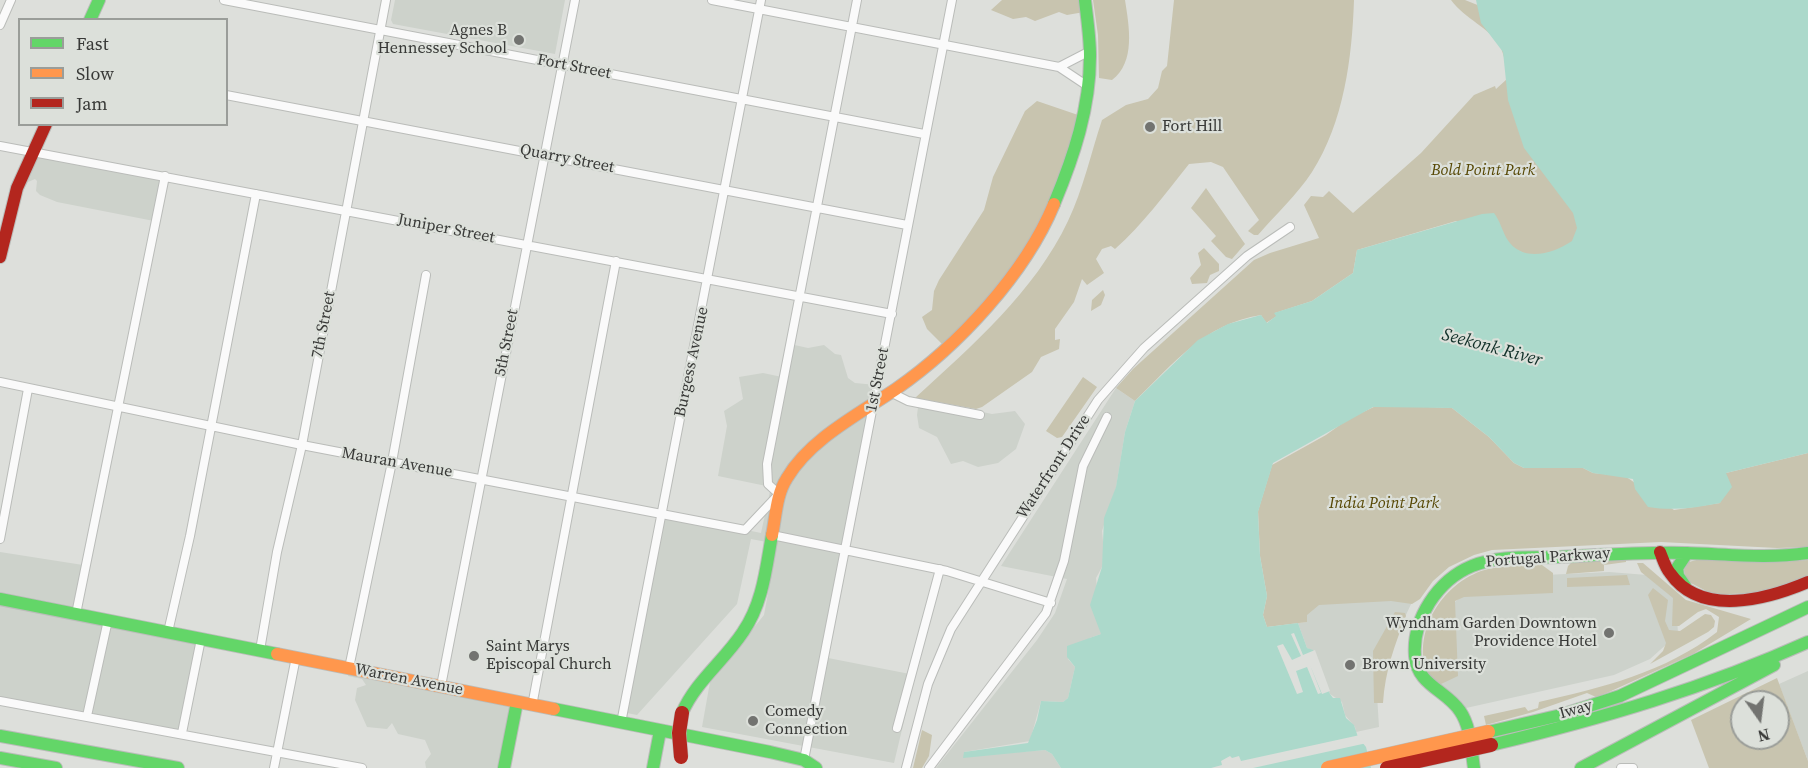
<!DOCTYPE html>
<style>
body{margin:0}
#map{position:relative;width:1808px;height:768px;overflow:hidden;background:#dddfdb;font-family:"Source Serif 4",serif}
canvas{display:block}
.legend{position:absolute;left:18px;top:18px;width:210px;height:108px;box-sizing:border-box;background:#dce0da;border:2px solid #9a9d99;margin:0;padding:8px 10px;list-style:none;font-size:18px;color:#383937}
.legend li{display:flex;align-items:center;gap:12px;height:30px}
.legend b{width:30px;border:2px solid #9a9d99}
.north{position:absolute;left:1730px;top:690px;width:60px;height:60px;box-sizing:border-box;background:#dce0da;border:2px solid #9a9d99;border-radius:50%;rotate:166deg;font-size:16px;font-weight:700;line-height:24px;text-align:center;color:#383937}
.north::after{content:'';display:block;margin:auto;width:21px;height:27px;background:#727370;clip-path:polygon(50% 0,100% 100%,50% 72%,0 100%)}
</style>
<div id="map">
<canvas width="1808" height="768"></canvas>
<ul class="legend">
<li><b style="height:8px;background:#63d668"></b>Fast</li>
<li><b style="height:8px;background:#ff974d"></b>Slow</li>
<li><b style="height:8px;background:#b3261e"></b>Jam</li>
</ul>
<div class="north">N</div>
</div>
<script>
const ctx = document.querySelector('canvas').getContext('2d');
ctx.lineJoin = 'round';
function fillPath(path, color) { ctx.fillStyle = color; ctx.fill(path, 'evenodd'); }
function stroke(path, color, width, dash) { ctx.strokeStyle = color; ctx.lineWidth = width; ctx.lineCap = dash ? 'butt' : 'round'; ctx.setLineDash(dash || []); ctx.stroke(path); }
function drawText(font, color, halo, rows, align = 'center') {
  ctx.font = font + ' "Source Serif 4",serif'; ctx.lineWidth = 4.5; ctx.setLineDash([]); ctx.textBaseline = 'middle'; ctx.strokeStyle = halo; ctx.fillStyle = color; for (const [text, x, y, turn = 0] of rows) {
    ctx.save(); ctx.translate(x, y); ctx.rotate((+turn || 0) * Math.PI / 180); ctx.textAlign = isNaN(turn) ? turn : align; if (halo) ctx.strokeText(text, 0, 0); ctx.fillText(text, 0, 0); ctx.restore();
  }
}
fillPath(new Path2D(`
 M395,0H565L555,54L393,24L391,20Z
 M41,150L163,174L154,221L57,202L40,195L36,191L37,181L35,179L28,182L19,198L18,187Z
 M790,344L808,348L824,345L835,354L841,355L848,378L855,383L876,385L823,657L915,675L894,763L702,727L710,682L764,615L777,544L751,539L737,604L637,715L622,712L660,512L761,533L771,487L718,476L727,426L724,411L743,399L739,377L763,373L782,377Z
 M1116,388L1135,401L1125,432L1116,488L1102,531L1104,551L1102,567L1096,578L1101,634L1090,638L1068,659L1075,667L1068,698L1063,702L1041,701L1030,741L964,752L978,755L1045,750L1052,754L1061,768H936L1037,640L1055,613L1067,579L1001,566Z
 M922,399L992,414L1015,411L1025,424L1016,449L998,463L978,467L963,461L951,464L937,437L919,428L917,415L919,400Z
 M0,552L83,565L77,613L197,638L184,733L0,701Z
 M1609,572L1647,575L1676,598L1678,634L1650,659L1614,675L1466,708L1438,685L1434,622L1480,578Z
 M1394,598L1412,602L1376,679L1379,727L1356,732L1355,727L1345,715L1342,702L1330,694L1313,651L1307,648L1298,623L1307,622V610L1313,603Z
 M349,671L514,701L504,768H426L425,762L431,754L425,740L398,734L392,723L387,729L367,727L355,700L357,688L366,685L362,679L348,676Z
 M1808,671V761L1779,684Z`), '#cdd2cb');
fillPath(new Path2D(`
 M1002,0H1081L1084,12L1067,15L1059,12L1035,21L1026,17L1013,19L991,10Z
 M1093,0H1125C1129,26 1136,62 1112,80L1099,78L1098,35Z
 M1174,0H1354C1352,58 1344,122 1312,172C1297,195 1276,214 1258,235H1254L1248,231L1259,220L1223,167L1211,162L1189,164C1165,194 1143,224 1115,249L1111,246L1102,249L1096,259L1104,273L1087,285L1082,279L1074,302L1055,329V340L1060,339L1059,349L1041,357L1032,372L982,407L976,409L915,398C972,346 1035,291 1068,221C1083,190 1091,153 1102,120L1126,105L1148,99L1158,88L1162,71L1167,66Z
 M1451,0H1465L1480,6L1594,215L1553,267L1456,221L1357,250L1353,273L1312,301L1275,313L1277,316L1266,323L1261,315C1204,324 1174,363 1135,401L1116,388L1133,369L1254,260L1270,253L1319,238L1304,205L1311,196L1323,197L1329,191L1353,213L1421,153L1474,95L1495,86L1496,89L1507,79C1506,69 1505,56 1500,46C1490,28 1465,19 1451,0Z
 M1037,101L1081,116L1055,196L1003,285L943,345L927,329L922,317L932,310L934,291L939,280L984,210L993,177L1025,111Z
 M1206,188L1245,244L1232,259L1226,257L1211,241L1216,236L1191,208Z
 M1204,248L1219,264V271L1210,275L1207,283L1192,284L1190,278L1201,265L1198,253Z
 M1103,290L1105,295L1101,305L1091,311L1092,300Z
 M1083,377L1097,387L1062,437L1057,438L1046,431Z
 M1378,405L1452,408L1489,437L1514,463L1524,468H1583L1593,473L1625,476L1674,510L1720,503L1726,473L1808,453V547L1777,548L1661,542L1492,550L1474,555L1449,567L1433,581L1420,599L1412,604L1391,601L1319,605L1307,615V622L1267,627L1263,615L1267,596L1260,556L1258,511L1272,465L1326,435L1348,419Z
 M1626,559V562L1604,565V571L1566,574L1568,566L1572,562Z
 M1700,559L1780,562L1808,560V576L1764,592L1714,595L1687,581L1684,570L1689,562Z
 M1637,563H1643L1686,600L1751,619L1693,654L1609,692L1596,697L1587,693L1533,712L1486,725L1484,716L1525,707L1528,711L1538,708L1539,702C1601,688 1666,672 1717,632L1719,617L1706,609L1698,612L1679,626H1672L1673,598L1641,572Z
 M1542,565L1553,573V593L1464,597L1455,601L1458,676L1441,684L1429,681C1410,637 1438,587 1481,571C1500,565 1522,566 1542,565Z
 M1627,575L1630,585L1567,587V578Z
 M1653,588L1668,600L1665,621L1669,630L1680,631L1705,614L1711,615L1715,621L1714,627L1708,632L1650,664L1663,651L1666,643L1648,595Z
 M1395,612L1405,613L1406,616C1395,644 1385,671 1383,703H1374L1373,651Z
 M1777,678L1808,761V768H1709L1691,720ZM1742,702H1778V738H1742Z
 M922,730L932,735L929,756L922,768H913Z`), '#c8c4af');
fillPath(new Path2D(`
 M1476,0H1808V453L1726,473L1732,487L1720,503C1696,508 1672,511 1648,507L1635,489L1633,479L1593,473L1583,468H1524L1514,463L1489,437L1452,408L1373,407L1273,463L1258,512L1260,556L1267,596L1263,615L1267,627L1298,623L1307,648L1313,650L1330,694L1333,698H1340L1346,718L1354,725L1358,737L1366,747L1371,768H1061L1052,754L1045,750L963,758L964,752L1028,743L1037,720L1041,701L1063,702L1068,698L1075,667L1067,657V646L1101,634L1090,605L1102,567L1104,518L1116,487L1125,432L1135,401L1198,340L1228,324L1261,315L1267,323L1276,316L1274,313L1312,301L1353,273L1357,250L1482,214L1494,213C1500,221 1502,230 1507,239C1522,263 1553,254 1572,241L1577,228L1573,213L1524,148L1508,100L1503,52L1481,23Z`), '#acd9cb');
fillPath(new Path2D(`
 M1294,633L1303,655L1315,650L1330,691L1322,694L1310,665L1321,693L1318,694L1307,667L1296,671L1303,692L1297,694L1277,646L1283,644L1292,660L1301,656L1291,634Z
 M1360,735L1367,743L1253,768H1211L1222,765L1221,761L1230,756L1232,758L1239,756L1241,761Z`), '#dddfdb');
const street = new Path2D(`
 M224,0L924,134
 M712,0L1059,67L1089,87
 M0,25L11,0
 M1059,67L1090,51
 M226,95L907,225
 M0,146L892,314
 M0,382L302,445L745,530L779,494L768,484L767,464L857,0
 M892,393L908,401L980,415
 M772,535L947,571L1051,603
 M0,539L28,389
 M76,614L165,176
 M168,632L190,536L256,194
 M260,650L277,552L302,445L386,0
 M349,668L392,462L426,275
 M441,686L575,0
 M0,701L362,768
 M532,706L616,261
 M87,716L108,620
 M621,723L761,0
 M897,728L940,569
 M182,733L201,639
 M804,760L952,0
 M274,768L296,657
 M906,768L928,684L951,629L1098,400L1144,348L1247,256L1290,227
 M929,768L1046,613L1064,561L1083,466L1107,417
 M1621,768H1633`);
const fast = new Path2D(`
 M90,20L99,0
 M1054,204C1074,156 1090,108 1090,56C1090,37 1087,18 1085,0
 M1685,586L1678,576L1677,568L1687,553
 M0,599L277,654
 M554,709L770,752L804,760L816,768
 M682,713C696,681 724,661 743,632C763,603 766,568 772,535
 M1488,732L1561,715L1620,696L1808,607
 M0,736L178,768
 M1491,745C1600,719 1706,688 1808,642
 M0,758L56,768
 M504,768L517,702
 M653,768L660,731
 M1474,768C1471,749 1471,727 1460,711C1446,690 1417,685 1415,656C1412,619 1438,580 1472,566C1499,555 1529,558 1558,557C1600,555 1643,552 1685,553C1726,554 1767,559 1808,553
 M1581,768L1774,665`);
const slow = new Path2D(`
 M772,535C776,516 776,495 787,478C810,439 859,414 896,389C958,346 1025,274 1054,204
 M277,654L554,709`);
const jam = new Path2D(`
 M0,257L17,188L46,124
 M1660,552C1663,559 1665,567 1670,573C1701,618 1768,599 1808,582`);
stroke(street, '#babcb9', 10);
stroke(fast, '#babcb9', 14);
stroke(slow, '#babcb9', 14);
stroke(jam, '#babcb9', 14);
stroke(street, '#fafafa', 8);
stroke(fast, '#63d668', 12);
stroke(slow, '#ff974d', 12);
stroke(jam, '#b3261e', 12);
const slowBridge = new Path2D(`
 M1328,768L1488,732`);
const jamBridge = new Path2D(`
 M681,757L679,733L682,713
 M1387,768L1491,745`);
stroke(slowBridge, '#babcb9', 15, []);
stroke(jamBridge, '#babcb9', 15, []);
stroke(slowBridge, '#ff974d', 14);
stroke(jamBridge, '#b3261e', 14);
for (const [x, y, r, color] of [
 [519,40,6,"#727370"],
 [1150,127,6,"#727370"],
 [1609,633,6,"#727370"],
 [474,656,6,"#727370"],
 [1350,665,6,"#727370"],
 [753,721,6,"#727370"]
]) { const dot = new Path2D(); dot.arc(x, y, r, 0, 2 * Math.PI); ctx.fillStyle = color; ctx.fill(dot); stroke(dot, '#dce0da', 2); }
drawText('16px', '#383937', '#dce0da', [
 ["Agnes B",507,31,"right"],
 ["Hennessey School",507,49,"right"],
 ["Fort Hill",1162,127],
 ["Wyndham Garden Downtown",1597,624,"right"],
 ["Providence Hotel",1597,642,"right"],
 ["Saint Marys",486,647],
 ["Episcopal Church",486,665],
 ["Brown University",1362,665],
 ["Comedy",765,712],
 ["Connection",765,730]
], 'left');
drawText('16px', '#383937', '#dce0da', [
 ["Fort Street",574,67,11],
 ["Quarry Street",567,159,11],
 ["Juniper Street",446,229,11],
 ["7th Street",324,325,-79],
 ["5th Street",507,343,-79],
 ["Burgess Avenue",692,362,-78],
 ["1st Street",878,380,-79],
 ["Mauran Avenue",397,463,10],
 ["Waterfront Drive",1054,467,-57],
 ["Portugal Parkway",1548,558,-4],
 ["Warren Avenue",409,680,11],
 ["Iway",1576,710,-16]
]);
drawText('italic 16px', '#574805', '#dce0da', [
 ["Bold Point Park",1483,171],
 ["India Point Park",1384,504]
]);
drawText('italic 18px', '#113029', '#dce0da', [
 ["Seekonk River",1492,348,15]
]);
</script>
